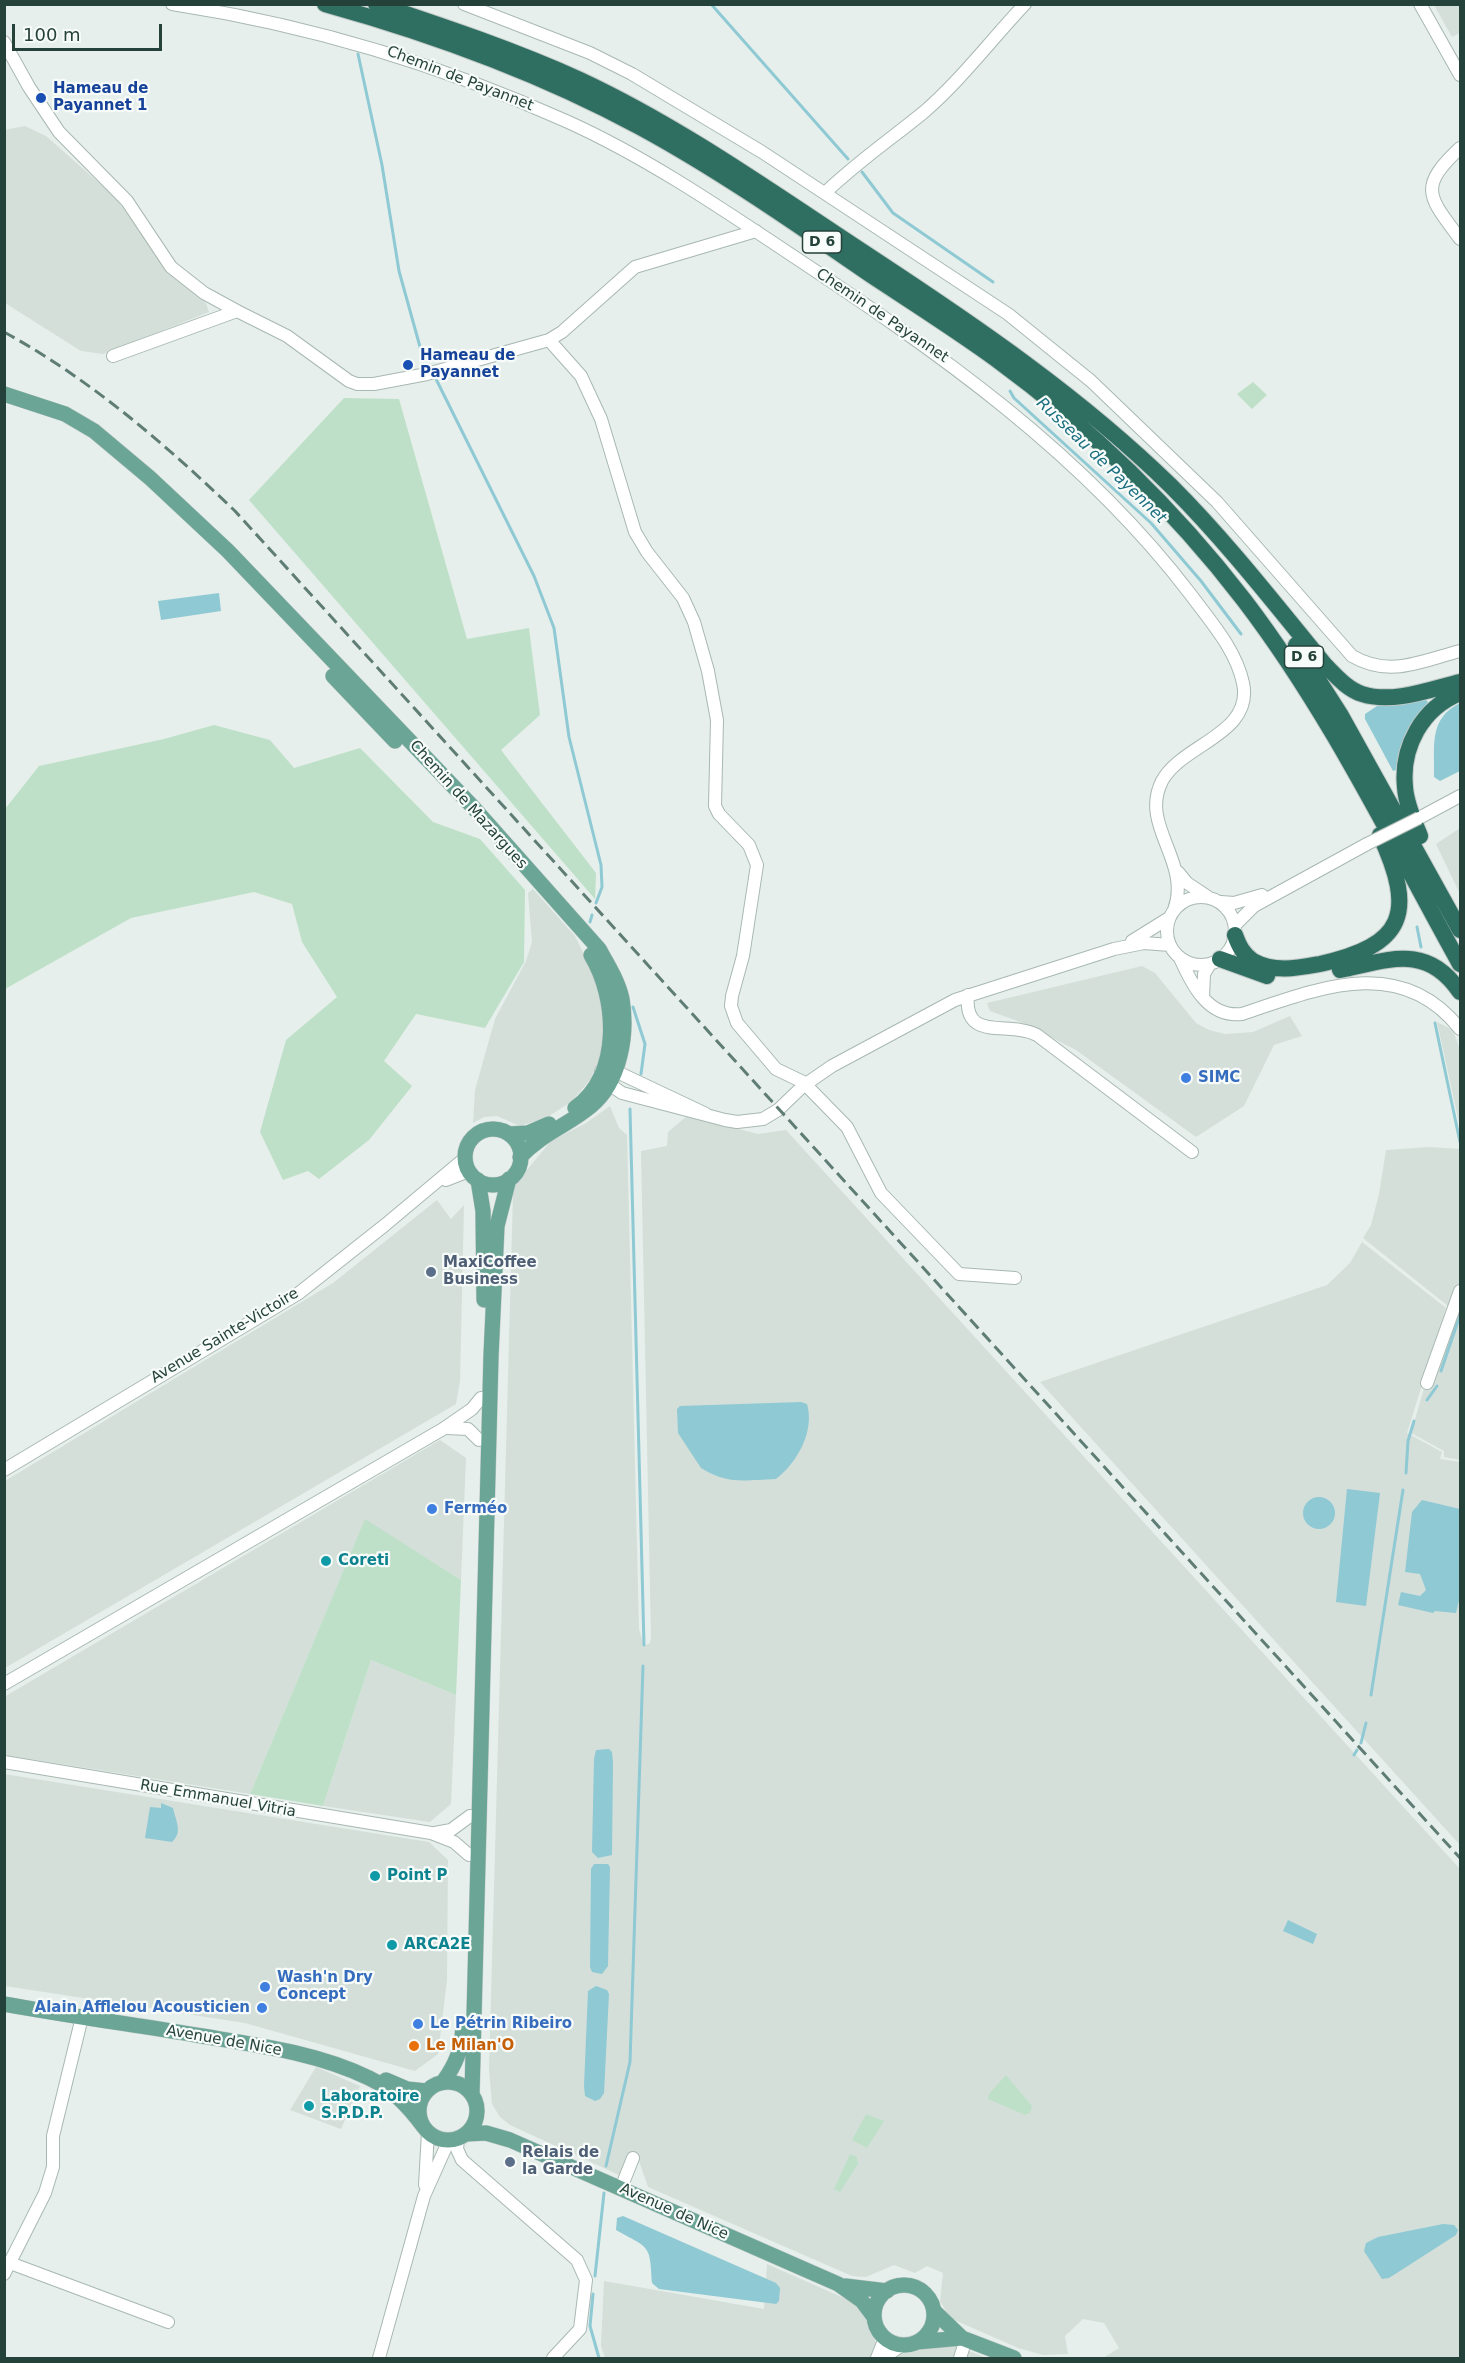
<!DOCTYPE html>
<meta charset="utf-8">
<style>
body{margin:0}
#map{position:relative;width:1465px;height:2363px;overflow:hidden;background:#e6efeb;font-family:"DejaVu Sans",sans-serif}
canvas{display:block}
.frame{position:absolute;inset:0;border:6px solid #24423a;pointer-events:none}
.scale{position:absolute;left:12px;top:24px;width:150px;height:27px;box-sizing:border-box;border:3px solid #24423a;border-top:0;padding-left:8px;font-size:18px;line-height:21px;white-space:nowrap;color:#24423a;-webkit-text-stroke:4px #f7fbf9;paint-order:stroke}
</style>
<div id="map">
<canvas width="1465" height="2363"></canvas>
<div class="frame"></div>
<div class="scale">100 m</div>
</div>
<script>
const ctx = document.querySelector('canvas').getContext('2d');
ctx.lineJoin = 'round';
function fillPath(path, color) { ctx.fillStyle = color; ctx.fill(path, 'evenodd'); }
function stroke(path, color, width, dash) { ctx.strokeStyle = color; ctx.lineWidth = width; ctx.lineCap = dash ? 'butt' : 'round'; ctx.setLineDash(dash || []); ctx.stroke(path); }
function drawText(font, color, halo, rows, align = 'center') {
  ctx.font = font + ' "DejaVu Sans",sans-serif'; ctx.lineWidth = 4.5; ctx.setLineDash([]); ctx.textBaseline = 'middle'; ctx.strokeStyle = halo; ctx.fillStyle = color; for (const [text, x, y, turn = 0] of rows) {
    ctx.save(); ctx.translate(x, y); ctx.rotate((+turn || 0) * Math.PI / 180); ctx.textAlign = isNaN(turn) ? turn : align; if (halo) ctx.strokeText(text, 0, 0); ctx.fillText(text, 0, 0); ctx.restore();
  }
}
fillPath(new Path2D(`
 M1434,5H1460V33L1452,37Z
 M25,126L46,136L115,197L172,276L206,303L209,312L103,354L81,351L5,303L4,130Z
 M1460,828V894L1436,844Z
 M533,889L575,936L600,987L607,1023L602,1054L590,1080L571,1102L546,1118L520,1126L497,1116L484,1117L473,1123L475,1090L495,1019L526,961L532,942L528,893Z
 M1142,966L1155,973L1196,1023L1209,1030L1225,1034L1253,1032L1290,1016L1302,1036L1274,1045L1244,1106L1196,1137L1076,1050L1023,1023L990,1011L987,1003Z
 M1437,1022L1453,1030L1460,1050V1127Z
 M610,1106L619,1128L627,1135L639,1629L644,1646L650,1643L651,1637L641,1151L667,1146L668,1132L687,1116L758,1134L786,1130L1460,1869V2358H1103L1119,2348L1104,2323L1083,2319L1065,2336L1068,2354L1043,2355L1018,2348L950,2318L940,2301L943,2273L927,2266L915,2273L894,2265L866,2277L852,2276L648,2187L639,2161L628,2156L619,2175L510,2125L500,2117L492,2104L489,2070L513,1194L516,1183L551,1141L586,1123Z
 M1429,1147L1460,1149V1460L1444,1457V1451L1411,1433L1448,1306L1363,1238L1371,1225L1379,1194L1386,1150Z
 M437,1200L451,1219L464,1205L460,1381L456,1404L5,1668V1481L333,1283Z
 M1362,1242L1446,1308L1407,1433L1442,1452L1440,1459L1460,1462V1845L1040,1382L1327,1285L1350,1263Z
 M440,1440L466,1458L461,1580L365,1520L250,1794L5,1755L4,1697Z
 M371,1660L456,1695L451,1804L430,1822L323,1806Z
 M4,1774L429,1842L448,1860L447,1980L438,2054L415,2071L245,2023L5,1986Z
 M316,2067L360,2086L341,2129L290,2110Z
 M767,2264L853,2302L869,2315L876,2343L896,2354L920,2347L955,2345L986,2358H605L601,2346L604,2281L764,2309Z`), '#d4dfda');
fillPath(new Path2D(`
 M1253,382L1267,395L1252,409L1237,394Z
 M344,398L399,399L467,639L529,628L540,715L501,750L596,873L595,899L249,500Z
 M214,725L270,740L294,768L360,748L433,822L480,839L525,890L524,962L485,1028L416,1014L384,1061L412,1086L369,1140L319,1179L308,1171L283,1180L260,1132L286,1040L337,997L302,942L292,904L254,892L131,918L5,989V809L39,766L164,739Z
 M365,1519L461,1580L456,1695L371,1660L323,1806L250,1794Z
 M1006,2075L1032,2106L1030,2113L1025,2115L988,2099L989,2094Z
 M866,2114L884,2121L867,2148L852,2140Z
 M850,2154L857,2157L858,2164L840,2192L834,2189Z`), '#bfe0c8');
fillPath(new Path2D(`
 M219,593L221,611L161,620L158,601Z
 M1426,700L1428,702L1402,744L1396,770L1393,771L1365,719V714L1377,706Z
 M1460,703V771L1440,781L1434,777C1435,746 1428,719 1460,703Z
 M801,1402L807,1404C815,1431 797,1463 776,1479C744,1480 729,1485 701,1468L678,1433L677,1409L680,1406Z
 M1347,1489L1380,1493L1366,1606L1336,1602Z
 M1303 1513a16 16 0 1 1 32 0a16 16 0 1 1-32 0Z
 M1422,1500L1460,1509V1596L1456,1613L1435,1611L1433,1613L1398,1605L1401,1592L1420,1596L1426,1590L1420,1574L1405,1572L1412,1512Z
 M609,1749L612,1752L613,1763L612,1855L598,1858L592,1852L594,1759L596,1750Z
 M161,1803L173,1808C176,1822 183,1832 172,1842L145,1838L150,1807L161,1808Z
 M594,1864H608L610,1867L608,1966L602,1974L592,1972L590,1967L591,1869Z
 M1288,1920L1317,1934L1313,1944L1283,1931Z
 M596,1986L607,1990L609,1994L604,2093L600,2099L595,2101L585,2096L584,2086L588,1991Z
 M623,2216L776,2283L780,2288L779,2301L776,2304L659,2289L652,2283C650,2244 650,2249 616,2230L617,2218Z
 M1443,2224L1454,2225L1458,2230L1456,2235L1389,2278L1382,2279L1364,2251L1366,2243L1378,2237Z`), '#8ec9d4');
stroke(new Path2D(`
 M711,4L848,159
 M358,54L382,165L399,271L422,354
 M862,172L893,213L993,282
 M436,379L534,576L554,628L569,737L601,865L602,887L596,903
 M1010,391L1014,398L1151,523L1201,581L1241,634
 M590,922L592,915
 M1417,927L1421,947
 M633,1007L645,1044L641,1074
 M1435,1023L1460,1142
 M630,1109L644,1645
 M1441,1371L1460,1315
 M1427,1400L1437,1386
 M1406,1473L1408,1441L1414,1421
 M1371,1695L1403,1490
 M1361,1743L1366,1723
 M1354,1755L1357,1750
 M606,2166L630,2062L643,1666
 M595,2276L604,2193
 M593,2294L590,2326L599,2358`), '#8ec9d4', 3);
const minor = new Path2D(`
 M172,4C309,25 439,64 566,121C644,156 718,206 790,254C938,352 1083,453 1191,595C1211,622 1236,650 1243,683C1254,734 1182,744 1162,781C1139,826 1192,861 1174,910
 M464,4L590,53L632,74L762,152L1008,314L1091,381L1217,502L1352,656C1390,678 1421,661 1460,651
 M1420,4L1460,75
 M4,42L29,87L59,132L127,201L171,267L204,293L237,311
 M1460,148C1417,188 1429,197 1460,239
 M825,193C856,163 891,139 924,112C961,80 991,40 1025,4
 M549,340L581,376L601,419L635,532L647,552L683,598L694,622L708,671L717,720L715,806L719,814L749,845L757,865L743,956L732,996L731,1006L737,1023L776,1069L803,1082L847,1127L881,1193L959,1274L1015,1278
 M113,356L237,311L287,336L349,381L357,384H374L427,374L549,340L562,332L635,267L756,231
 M1419,818L1460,796
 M1178,872L1187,883L1208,897
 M1167 931a34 34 0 1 1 68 0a34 34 0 1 1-68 0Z
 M1221,902L1234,903L1262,895
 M1235,925L1254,906L1367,844
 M1132,941L1169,918
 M1180,958C1192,985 1208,1018 1242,1014C1319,988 1401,954 1460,1029
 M968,995C963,1043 1009,1020 1037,1035L1192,1152
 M1203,998L1204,974L1210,964
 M706,1114L615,1071H601L609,1084L622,1093L725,1120L737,1122L763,1119L778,1110L803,1086L832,1066L955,1000L1114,949L1144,943L1170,945
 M446,1180L469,1171
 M1427,1383L1460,1291
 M447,1428L468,1429L479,1440
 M4,1470L299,1293L385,1225L465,1158
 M4,1684L443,1429L472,1409L481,1398
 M4,1762L431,1833L454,1842L469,1855
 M435,1833L451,1830L470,1816
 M458,2139L457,2149L462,2160L577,2260L586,2280L580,2329L553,2358
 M425,2185L428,2132
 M621,2188L633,2158
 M10,2263L168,2322
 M4,2274L45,2193L53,2167V2136L82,2017
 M379,2358L424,2196L449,2140
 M877,2358L885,2338
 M883,2358L902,2345
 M960,2358L966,2339`);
const major = new Path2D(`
 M4,394L65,414L94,431L150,478L228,551L472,806L599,949C608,965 618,981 622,999C628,1035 620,1082 591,1106C567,1126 544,1132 520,1157
 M333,676L395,741
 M575,1108C622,1075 617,998 591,955
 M465 1157a28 28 0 1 1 56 0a28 28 0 1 1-56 0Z
 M509,1134L528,1133L549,1124
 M478,1180L483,1211L484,1300
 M4,2004C70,2016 136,2025 202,2036C257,2045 318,2053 369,2078C392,2089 408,2106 423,2126
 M386,2080L407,2089L426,2091
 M419 2111a29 29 0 1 1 58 0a29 29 0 1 1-58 0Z
 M443,2082C456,2064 461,2051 463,2028
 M472,2094L491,1356L497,1226L509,1179
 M466,2134L486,2133L510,2140L838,2284L862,2301L874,2317
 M874 2315a30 30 0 1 1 60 0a30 30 0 1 1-60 0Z
 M845,2286L887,2291
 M934,2311L962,2338L1014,2358
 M917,2342L962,2338`);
const highway = new Path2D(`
 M325,4C433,34 542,74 640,127C721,171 798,225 874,277C915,304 956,330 996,359C1089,427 1174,509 1244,600C1331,714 1391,840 1460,964
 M376,4C445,27 514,50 580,80C683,128 777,196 872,258C977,327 1081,398 1171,486C1227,542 1275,604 1325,665C1336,676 1347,689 1362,694C1393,704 1431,689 1460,682
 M1296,645L1340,714L1460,930
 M1420,836C1414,821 1406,804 1405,787C1401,747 1422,708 1460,693
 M1235,935C1239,946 1243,954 1253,961C1274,973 1298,968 1320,964C1405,945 1416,913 1380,835
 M1220,959L1267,976
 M1340,970C1389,960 1427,943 1460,992`);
stroke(minor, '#a8b8b2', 14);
stroke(major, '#c2cac8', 16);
stroke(highway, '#c2cac8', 18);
stroke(minor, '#fff', 12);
stroke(major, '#6aa596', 15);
stroke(highway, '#2f6f62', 16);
stroke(new Path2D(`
 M4,332C90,379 165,444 235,511L1460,1858`), '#5f7d75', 3, [12, 6]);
const minorBridge = new Path2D(`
 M1367,844L1419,818`);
stroke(minorBridge, '#a8b8b2', 14, []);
stroke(minorBridge, '#fff', 12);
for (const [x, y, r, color] of [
 [41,98,6,"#1a4fb4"],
 [408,365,6,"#1a4fb4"],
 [1186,1078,6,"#3f7fe0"],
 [431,1272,6,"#5c6f8a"],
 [432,1509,6,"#3f7fe0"],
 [326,1561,6,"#0f9aa8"],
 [375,1876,6,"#0f9aa8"],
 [392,1945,6,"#0f9aa8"],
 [265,1987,6,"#3f7fe0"],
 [262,2008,6,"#3f7fe0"],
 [418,2024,6,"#3f7fe0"],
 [414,2046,6,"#e8710a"],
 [309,2106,6,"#0f9aa8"],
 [510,2162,6,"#5c6f8a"]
]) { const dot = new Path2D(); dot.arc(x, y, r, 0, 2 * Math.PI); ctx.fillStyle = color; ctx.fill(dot); stroke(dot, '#f7fbf9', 2); }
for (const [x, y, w] of [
 [822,242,39],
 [1304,657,39]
]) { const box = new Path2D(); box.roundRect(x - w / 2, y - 11, w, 22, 4.5); ctx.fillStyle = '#f7fbf9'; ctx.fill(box); stroke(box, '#24423a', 1.5); }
drawText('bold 14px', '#24423a', null, [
 ["D 6",822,242],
 ["D 6",1304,657]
]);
drawText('15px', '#24423a', '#f7fbf9', [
 ["Chemin de Payannet",460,79,21],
 ["Chemin de Payannet",882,316,34],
 ["Chemin de Mazargues",468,805,48],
 ["Avenue Sainte-Victoire",225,1336,-31],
 ["Rue Emmanuel Vitria",218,1799,10],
 ["Avenue de Nice",224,2041,10],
 ["Avenue de Nice",674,2212,24]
]);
drawText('bold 15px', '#164399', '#f7fbf9', [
 ["Hameau de",53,89],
 ["Payannet 1",53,106],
 ["Hameau de",420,356],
 ["Payannet",420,373]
], 'left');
drawText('bold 15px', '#366cbe', '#f7fbf9', [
 ["SIMC",1198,1078],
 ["Ferméo",444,1509],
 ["Wash'n Dry",277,1978],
 ["Concept",277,1995],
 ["Alain Afflelou Acousticien",250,2008,"right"],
 ["Le Pétrin Ribeiro",430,2024]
], 'left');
drawText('bold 15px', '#4e5e75', '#f7fbf9', [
 ["MaxiCoffee",443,1263],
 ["Business",443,1280],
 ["Relais de",522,2153],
 ["la Garde",522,2170]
], 'left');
drawText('bold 15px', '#0d838f', '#f7fbf9', [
 ["Coreti",338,1561],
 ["Point P",387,1876],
 ["ARCA2E",404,1945],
 ["Laboratoire",321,2097],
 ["S.P.D.P.",321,2114]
], 'left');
drawText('bold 15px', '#c56008', '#f7fbf9', [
 ["Le Milan'O",426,2046]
], 'left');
drawText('italic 16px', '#1c6f80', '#f7fbf9', [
 ["Russeau de Payennet",1101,461,44]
]);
</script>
